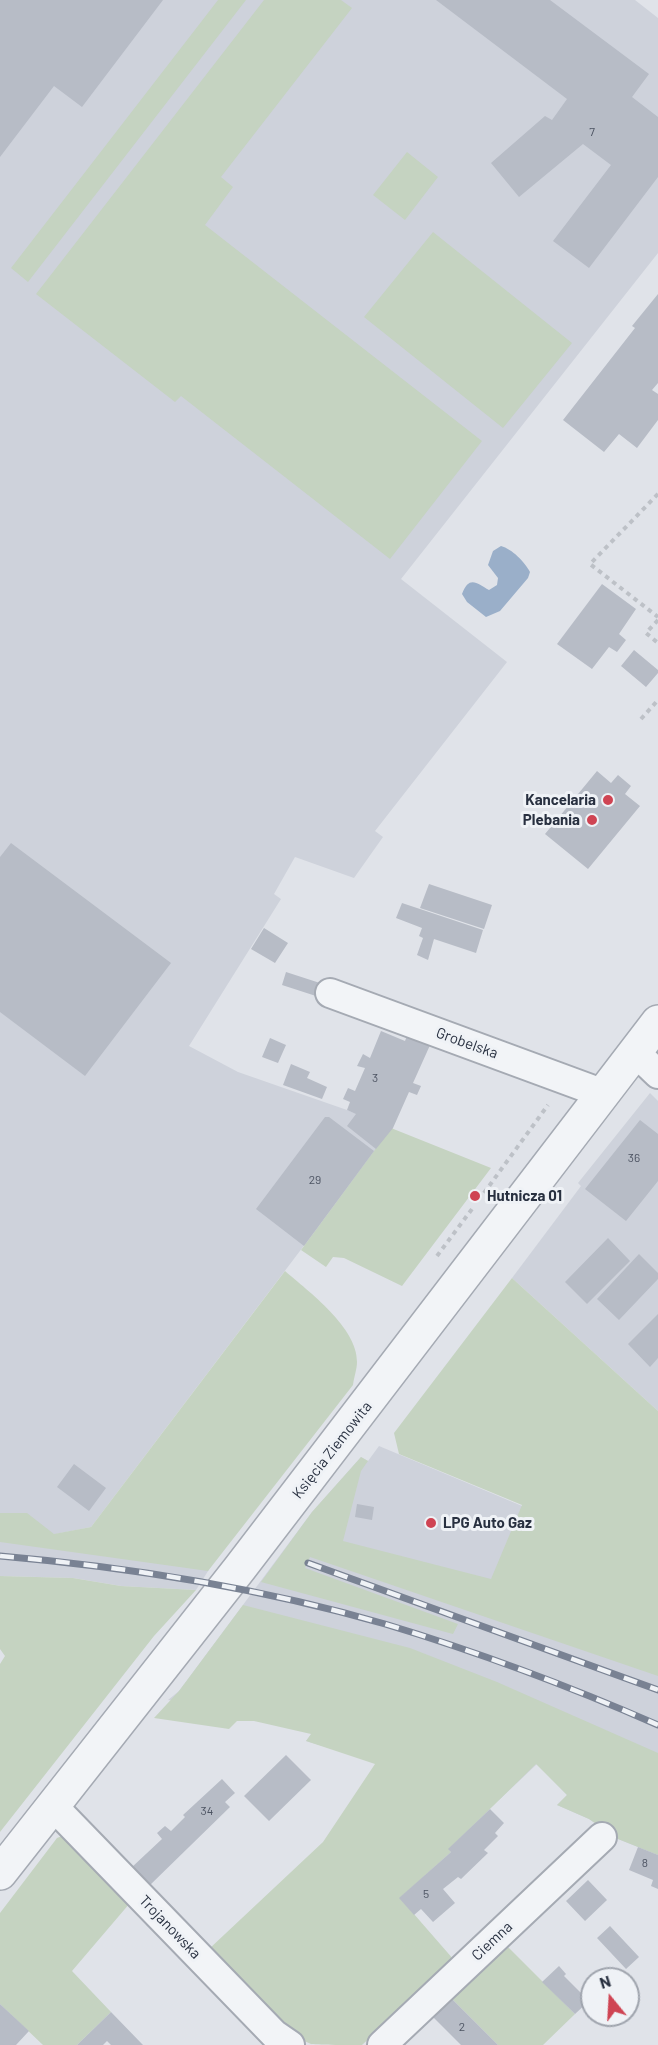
<!DOCTYPE html>
<meta charset="utf-8">
<style>
body{margin:0}
#map{position:relative;width:658px;height:2045px;overflow:hidden;background:#e0e3e9;font-family:Barlow,sans-serif}
canvas{display:block}
.north{position:absolute;left:580px;top:1967px;width:60px;height:60px;box-sizing:border-box;background:#eff2f6;border:2px solid #9fa4ad;border-radius:50%;rotate:342deg;font-size:16px;font-weight:700;line-height:24px;text-align:center;color:#283040}
.north::after{content:'';display:block;margin:auto;width:21px;height:27px;background:#cf4453;clip-path:polygon(50% 0,100% 100%,50% 72%,0 100%)}
</style>
<div id="map">
<canvas width="658" height="2045"></canvas>
<div class="north">N</div>
</div>
<script>
const ctx = document.querySelector('canvas').getContext('2d');
ctx.lineJoin = 'round';
function fillPath(path, color) { ctx.fillStyle = color; ctx.fill(path, 'evenodd'); }
function stroke(path, color, width, dash) { ctx.strokeStyle = color; ctx.lineWidth = width; ctx.lineCap = dash ? 'butt' : 'round'; ctx.setLineDash(dash || []); ctx.stroke(path); }
function drawText(font, color, halo, rows, align = 'center') {
  ctx.font = font + ' Barlow,sans-serif'; ctx.lineWidth = 6; ctx.setLineDash([]); ctx.textBaseline = 'middle'; ctx.strokeStyle = halo; ctx.fillStyle = color; for (const [text, x, y, turn = 0] of rows) {
    ctx.save(); ctx.translate(x, y); ctx.rotate((+turn || 0) * Math.PI / 180); ctx.textAlign = isNaN(turn) ? turn : align; if (halo) ctx.strokeText(text, 0, 0); ctx.fillText(text, 0, 0); ctx.restore();
  }
}
fillPath(new Path2D(`
 M0,0H635L658,18V253L401,579L507,662L375,831L383,837L354,878L295,857L274,894L281,899L189,1046L238,1072L347,1110L393,1128L91,1527L56,1534L217,1557L196,1590L121,1586L73,1578L0,1576Z
 M650,1093L658,1101V1411L512,1278L581,1186L578,1183Z
 M379,1446L658,1563V1855L618,1839L589,1819L557,1805L567,1795L537,1764L499,1800L306,1741L320,1723L168,1700L179,1691L312,1512L361,1457L368,1461Z`), '#ced2db');
fillPath(new Path2D(`
 M218,0H246L28,282L11,268Z
 M264,0H341L352,8L221,177L233,187L205,225L482,441L390,559L181,396L175,402L36,294Z
 M407,152L438,177L405,220L373,195Z
 M433,232L572,343L503,428L364,317Z
 M391,1128L491,1168L402,1286L344,1258L333,1257L326,1267L301,1250Z
 M285,1271C308,1291 358,1328 357,1362C357,1369 354,1377 353,1385L208,1571L0,1542V1513H27L54,1534L91,1527Z
 M512,1278L658,1411V1676L310,1557L305,1568L458,1624L453,1634L261,1582L312,1512L361,1457L368,1461L361,1471L343,1541L491,1579L522,1505L399,1454L394,1433Z
 M0,1576L73,1578L121,1586L196,1590L154,1636L0,1832V1664L5,1656L0,1649Z
 M243,1605L410,1648L497,1682L658,1753V1855L618,1839L589,1819L557,1805L567,1795L536,1764L449,1849L451,1852L400,1898L454,1960L362,2045C348,2045 322,2045 311,2044C276,2030 235,1977 209,1949L323,1842L375,1764L306,1741L311,1734L254,1721H237L229,1729L154,1718L179,1691Z
 M62,1836L130,1903L72,1971L111,2012L77,2045H43L0,2004V1913L57,1838Z
 M507,1946L575,2014L543,2045H498L451,1998Z`), '#c5d3c1');
fillPath(new Path2D(`
 M501,546C512,549 525,562 530,572L528,578L500,611L486,617L467,602L462,594C469,575 477,583 489,590L497,585L498,578L488,565L493,551Z`), '#9aafc9');
fillPath(new Path2D(`
 M0,0H163L82,107L54,86L0,157Z
 M436,0H550L649,74L632,97L658,117V177L589,268L553,241L611,165L583,144L519,197L491,163L545,116L552,120L567,99Z
 M658,294V383L652,390L658,394V420L637,448L619,434L604,452L563,420L635,328L632,326Z
 M602,584L636,609L619,634L626,640L617,652L609,647L592,669L557,644Z
 M634,650L658,670V673L646,687L621,666Z
 M597,771L611,783L618,775L631,786L625,794L640,806L588,869L545,834Z
 M11,843L171,963L85,1076L0,1012V857Z
 M429,884L492,905L484,929L420,908Z
 M402,903L483,930L476,953L434,939L428,960L417,955L423,938L419,936L422,928L396,918Z
 M264,928L288,943L275,963L251,949Z
 M286,972L323,984L319,997L282,985Z
 M381,1031L405,1041L408,1033L431,1043L413,1083L421,1086L417,1095L409,1092L393,1128L376,1149L347,1126L356,1114L347,1110L350,1102L343,1099L348,1088L355,1091L365,1068L357,1066L363,1054L370,1058Z
 M270,1038L286,1045L278,1063L262,1057Z
 M291,1064L310,1072L307,1078L327,1087L322,1099L283,1085Z
 M325,1117H329L374,1151L304,1246L256,1209Z
 M640,1120L658,1134V1181L626,1221L585,1189Z
 M608,1238L630,1261L587,1304L565,1282Z
 M639,1254L658,1273V1279L619,1320L597,1299Z
 M658,1314V1358L650,1367L628,1344Z
 M74,1464L106,1488L89,1511L57,1487Z
 M357,1504L374,1507L372,1520L355,1517Z
 M286,1755L311,1780L269,1821L244,1796Z
 M222,1779L235,1793L225,1802L230,1807L148,1887L131,1868L162,1839L157,1833L165,1826L171,1831L185,1817L183,1815Z
 M490,1809L504,1823L495,1833L498,1836L484,1850L488,1853L461,1879L458,1877L443,1889L455,1903L433,1922L421,1909L414,1915L399,1898L451,1852L448,1849Z
 M638,1847L658,1855V1889L651,1886L653,1880L629,1870Z
 M588,1880L607,1900L585,1921L566,1901Z
 M610,1926L639,1957L626,1969L597,1938Z
 M559,1966L566,1974L564,1976L589,2001L575,2014L542,1982Z
 M451,1998L498,2045H461L433,2017Z
 M0,2004L29,2031L16,2045H0Z
 M111,2012L143,2045H111L107,2041L103,2045H77Z`), '#b7bcc6');
const minor = new Path2D(`
 M330,993L604,1094
 M635,1052L658,1074
 M53,1806L274,2034L290,2045
 M382,2045L602,1837`);
const tertiary = new Path2D(`
 M0,1873L240,1568L658,1022`);
stroke(minor, '#a5aab3', 32);
stroke(tertiary, '#a5aab3', 36);
stroke(new Path2D(`
 M658,494L590,564L658,617
 M658,620L646,633L658,643
 M641,719L658,700
 M484,1193L548,1105
 M437,1256L472,1209`), '#bdc1c7', 4, [4.5, 4.5]);
stroke(minor, '#f2f4f7', 28);
stroke(tertiary, '#f2f4f7', 33);
const rail = new Path2D(`
 M0,1556C130,1567 260,1588 385,1624C478,1652 569,1686 658,1725
 M308,1563L658,1690`);
stroke(rail, '#798293', 7);
stroke(rail, '#eff2f6', 4.5, [14]);
for (const [x, y, r, color] of [
 [608,800,6,"#cf4453"],
 [592,820,6,"#cf4453"],
 [475,1196,6,"#cf4453"],
 [431,1523,6,"#cf4453"]
]) { const dot = new Path2D(); dot.arc(x, y, r, 0, 2 * Math.PI); ctx.fillStyle = color; ctx.fill(dot); stroke(dot, '#eff2f6', 2); }
drawText('12px', '#4c5362', null, [
 ["7",592,132],
 ["3",375,1078],
 ["36",634,1158],
 ["29",315,1180],
 ["34",207,1811],
 ["8",645,1863],
 ["5",426,1894],
 ["2",462,2027]
]);
drawText('bold 15px', '#283040', '#eff2f6', [
 ["Kancelaria",596,800],
 ["Plebania",580,820],
 ["Hutnicza 01",487,1196,"left"],
 ["LPG Auto Gaz",443,1523,"left"]
], 'right');
drawText('15px', '#283040', '#eff2f6', [
 ["Grobelska",467,1043,20],
 ["Księcia Ziemowita",332,1450,-52],
 ["Trojanowska",170,1927,46],
 ["Ciemna",492,1941,-43]
]);
</script>
